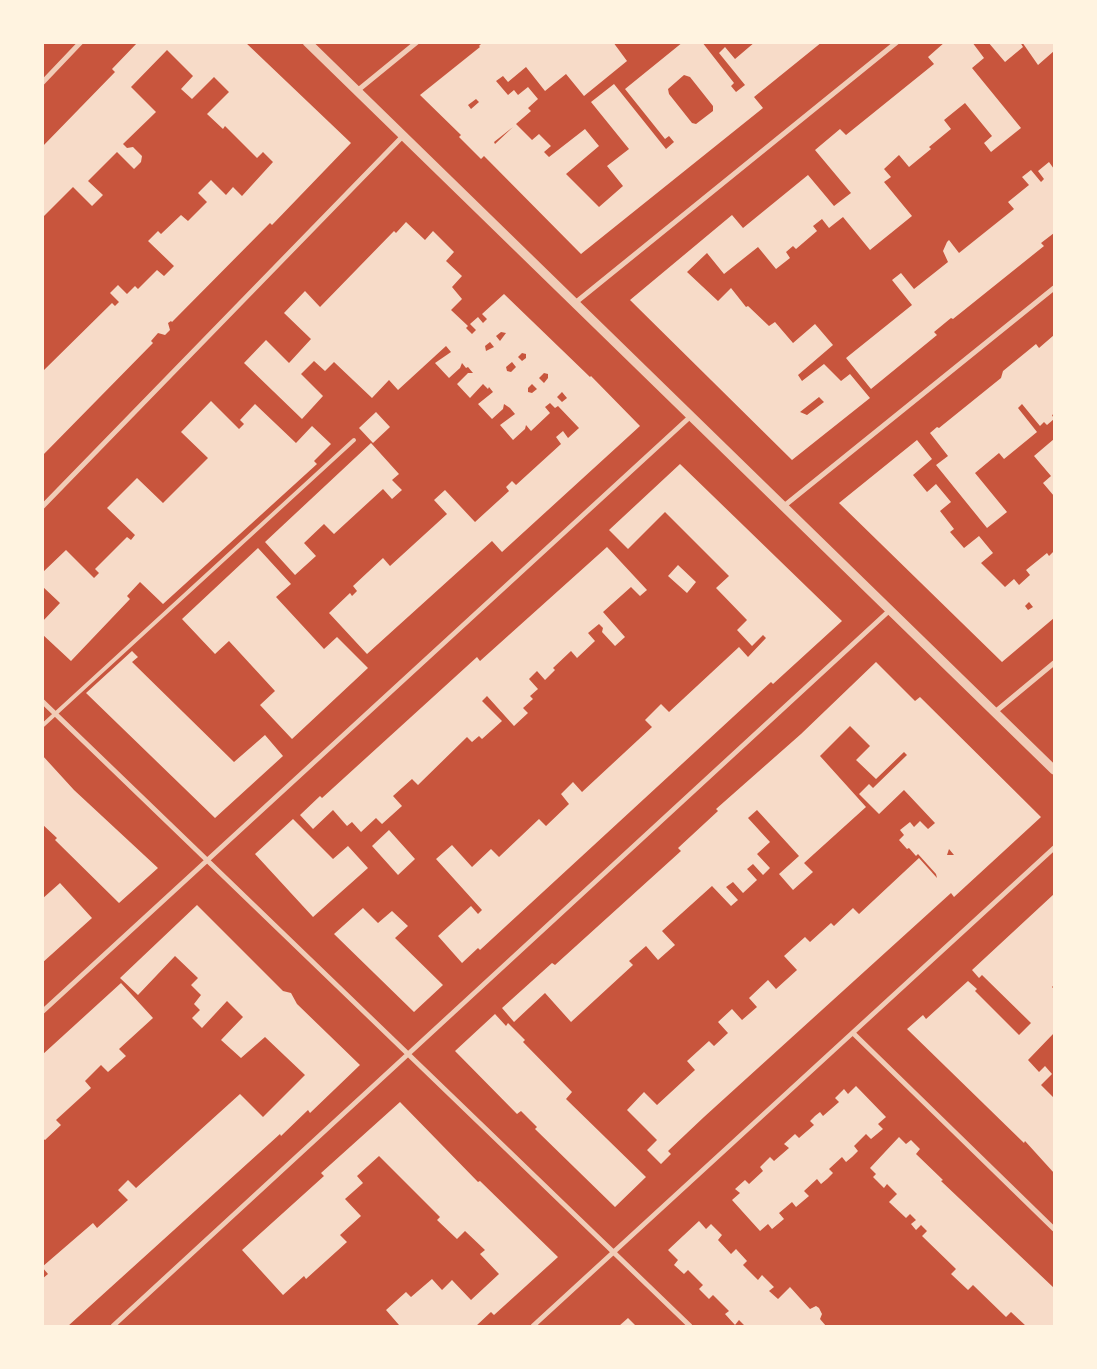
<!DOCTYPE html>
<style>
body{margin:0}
#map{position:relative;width:1097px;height:1369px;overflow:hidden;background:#c8553d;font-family:Montserrat,sans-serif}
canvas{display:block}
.frame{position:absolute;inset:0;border:44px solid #fff3e0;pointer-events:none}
</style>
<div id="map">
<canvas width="1097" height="1369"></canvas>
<div class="frame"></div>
</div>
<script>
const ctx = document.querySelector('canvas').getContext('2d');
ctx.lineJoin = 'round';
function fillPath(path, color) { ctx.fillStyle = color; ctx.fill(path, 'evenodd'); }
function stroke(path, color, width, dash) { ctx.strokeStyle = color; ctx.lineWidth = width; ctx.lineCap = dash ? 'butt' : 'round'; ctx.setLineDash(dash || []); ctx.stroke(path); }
fillPath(new Path2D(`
 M138,42H245L351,143L272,225L270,223L172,322L171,321L168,323L170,330L165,335L158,333L151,341L153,343L42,456V372L112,303L115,306L119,302L110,293L118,285L127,294L135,286L138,289L157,270L164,276L174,266L148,241L158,231L161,234L181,215L188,221L207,202L198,193L211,180L226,195L233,187L242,196L273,162L263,152L257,158L225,126L223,129L207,114L229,92L214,77L192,99L181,89L193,76L167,50L131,87L156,112L123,144L127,148L133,147L142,156L141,162L134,169L117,152L88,181L103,195L92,206L73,187L42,218V147L115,72L112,69Z
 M483,42H613L627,61L584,96L566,74L545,91L526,67L508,82L503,76L496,81L508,95L514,90L518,95L528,87L538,99L528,108L531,111L516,124L532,140L539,134L551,146L544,152L549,157L585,129L599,146L566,174L599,207L623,186L607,166L629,149L591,102L614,84L666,149L674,142L669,136L665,139L625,89L683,42H702L734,83L731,86L736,92L745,85L719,53L725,47L735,59L755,42H822L754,97L763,108L581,254L484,156L481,159L459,137L461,135L420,95L480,47L479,46ZM684,75L690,77L713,106V111L696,124L692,123L669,94L668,89ZM476,99L479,102L471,109L468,105ZM513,127L495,144L494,142Z
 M945,42H972L984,58L972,68L1021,128L991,152L984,143L992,136L965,103L944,120L951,129L929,147L931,149L909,167L899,155L884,169L891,177L884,182L912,216L870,250L843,217L829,228L822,219L813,226L817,231L796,249L793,246L786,252L790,258L776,269L758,247L724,274L707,253L687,272L718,301L731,288L746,307L748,306L769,326L775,322L793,343L815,324L833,345L798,375L802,381L824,364L841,381L850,374L870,398L792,460L630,300L732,215L743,228L808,175L834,206L851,193L815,150L840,129L846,135L934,64L928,57ZM819,397L824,402L807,415L800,412Z
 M988,42H1020L1023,47L1005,62Z
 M1022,42H1054V51L1038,65Z
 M1049,162L1054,169V233L1041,243L1044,246L953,319L951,318L934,332L937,335L871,389L846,358L912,305L892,280L901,273L914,289L948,262L943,251L947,242L949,240L959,253L1014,209L1008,202L1029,185L1022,177L1031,170L1041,182L1044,179L1038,171Z
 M406,222L425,240L433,231L454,252L446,261L462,276L452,287L462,299L451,310L468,326L466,328L472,334L476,330L470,324L478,317L483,323L487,319L482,314L504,294L590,377L591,376L640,426L502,552L492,541L367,654L329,613L350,593L352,596L357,591L353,586L383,558L390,566L447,514L434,500L445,490L475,522L509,491L506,487L512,481L516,485L561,444L556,437L563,431L568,438L579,428L558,406L555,408L550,403L545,407L550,413L531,431L526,425L525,429L513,440L500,425L515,414L510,408L504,404L503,409L492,419L478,404L493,392L489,387L488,389L483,384L470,398L457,384L468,373H473L468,367L466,368L462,363L460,368L449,378L435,363L451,352L446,346L398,390L389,380L372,398L334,362L325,371L314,361L301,374L323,396L302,419L244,363L266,340L289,363L311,339L284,313L305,291L320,307L394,231L396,233ZM501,332L506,333L500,341L496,336ZM490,342L494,347L486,351L485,346ZM522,353L526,354V358L522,361L518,357ZM512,362L516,367L511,372L507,371L506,367ZM544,373L548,374V378L544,383L539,378ZM532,384L537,389L532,393L528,392V388ZM562,392L567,398L562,402L557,397Z
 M1054,335V414L1052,415L1054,419L1047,425L1044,422L1040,426L1022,404L1018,408L1037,432L1004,459L999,453L975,473L1007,512L987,528L936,465L948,456L930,433L937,427L939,428L1001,378L1003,371L1036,344L1039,348Z
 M211,401L239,429L244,424L240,420L255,404L296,443L312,426L331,444L314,461L317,464L163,604L140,582L127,596L130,599L71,661L42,634V622L60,603L42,586V573L66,550L94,578L99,573L95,569L127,537L131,540L135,535L107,508L137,478L163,503L208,458L181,432Z
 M376,412L390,427L373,443L359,428Z
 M1054,439V496L1043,483L1051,476L1034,456Z
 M917,440L932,459L913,475L927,492L936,484L951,502L940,511L954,529L950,532L964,548L979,536L993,553L981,563L1005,587L1014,579L1019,585L1030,575L1026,570L1047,553L1049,556L1054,551V618L1002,662L839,503ZM1029,602L1033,607L1028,610L1025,606Z
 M371,443L399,474L392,480L402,490L392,499L383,489L334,534L324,524L304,543L316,556L295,575L265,542Z
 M680,464L842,621L773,684L771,682L480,950L478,948L462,963L438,936L471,906L478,914L482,910L436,859L452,845L472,867L491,849L499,857L539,819L546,826L569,804L561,794L573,782L582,792L652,727L645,720L661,704L669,712L739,647L748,657L766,638L763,635L752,646L737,630L747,620L716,588L729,576L665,512L628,549L609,530Z
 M607,547L647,590L640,596L631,587L603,612L625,637L615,646L602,632L603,628L599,624L588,633L595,641L577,658L571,651L553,668L555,670L545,680L537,671L529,679L538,689L530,696L533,699L523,708L528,713L514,726L487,696L482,701L502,721L482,739L479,736L472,742L467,737L418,785L412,779L393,796L402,806L382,824L376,818L361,832L352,822L347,826L333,810L313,829L300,815L320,796L322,798L477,657L480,661Z
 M258,548L291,584L276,597L324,649L337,637L368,668L292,739L260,705L275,691L229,641L215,654L182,619Z
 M678,565L696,582L687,593L668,576Z
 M132,651L138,657L132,662L234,762L265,735L283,756L215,818L86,693Z
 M876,662L915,701L920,697L1041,817L954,897L951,893L704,1117L668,1151L671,1154L661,1164L647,1150L657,1140L627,1110L644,1092L657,1105L695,1070L687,1061L709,1041L714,1046L728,1033L718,1022L732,1009L742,1020L757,1007L749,998L768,980L776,989L797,970L784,956L805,937L810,942L831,923L834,926L853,908L859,914L919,858L937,878L936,874L918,854L916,856L909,848L907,849L899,840L904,835L900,830L910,822L914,827L920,821L928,829L935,823L904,790L879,814L859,794L869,784L873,788L907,755L904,752L876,779L856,760L870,746L850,726L820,756L866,807L804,863L813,872L793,890L779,874L799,856L757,810L748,818L770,842L757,854L770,868L763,875L753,864L747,869L757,880L743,893L733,882L726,887L738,900L731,906L712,886L662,931L675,945L658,960L646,946L629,961L633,965L571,1022L545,993L514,1022L502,1008L552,963L555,965L681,851L678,848L718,811L716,809L801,734ZM949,849L954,855H947Z
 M42,755L74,790L158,868L119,903L55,840L57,838L42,824Z
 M293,819L333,859L348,846L368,868L313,917L255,854Z
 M389,830L415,859L398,875L372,846Z
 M60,883L92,918L42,963V899Z
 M1054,894V985L1052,987L1054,989V1033L1028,1060L1039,1072L1045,1066L1052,1074L1041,1085L1054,1098V1173L1025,1141L1024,1143L907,1029L923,1015L926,1019L968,981L977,989L975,991L1019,1035L1031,1023L982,975L979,978L972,970Z
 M197,905L283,991L291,993L297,1004L360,1065L310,1113L308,1110L281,1136L280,1134L68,1326H42V1279L48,1274L42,1267L93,1223L97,1228L128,1200L118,1190L128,1180L136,1188L240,1094L263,1117L305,1075L265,1037L241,1058L221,1040L243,1017L227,1001L202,1028L192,1018L200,1010L194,1004L201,995L191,985L198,978L175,956L138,995L120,978Z
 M363,908L378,923L392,911L408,926L395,938L443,985L414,1012L334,934Z
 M121,983L153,1018L119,1049L126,1056L108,1072L101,1065L85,1081L91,1088L56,1120L61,1125L45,1140L42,1138V1055Z
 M495,1014L506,1026L508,1023L525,1040L523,1042L572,1092L566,1099L646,1177L615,1207L535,1129L537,1127L521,1111L517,1114L455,1051Z
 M856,1086L886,1117L878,1124L883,1129L871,1139L866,1134L854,1146L858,1151L852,1157L846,1162L842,1157L829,1169L833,1173L827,1179L821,1184L817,1179L804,1191L809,1196L796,1207L792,1202L785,1208L779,1213L784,1219L772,1229L768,1224L760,1231L732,1200L740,1193L735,1189L745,1180L749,1184L763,1171L760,1167L770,1157L774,1161L789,1148L784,1144L795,1134L799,1138L814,1125L810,1121L815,1116L820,1112L823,1116L839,1102L835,1098L844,1089L848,1094Z
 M400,1102L478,1182L480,1181L558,1257L494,1315L491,1312L476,1326H404L399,1325L386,1310L406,1292L411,1297L432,1279L442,1290L452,1280L471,1300L499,1274L480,1254L485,1250L465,1231L457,1239L437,1220L440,1217L379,1156L357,1176L363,1183L345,1199L361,1216L340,1235L347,1242L306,1279L304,1276L283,1295L242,1250L324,1176L321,1173Z
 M899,1137L906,1144L911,1140L920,1149L916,1154L943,1180L941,1181L1054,1288V1326H1026L1011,1312L1006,1317L973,1285L968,1290L951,1274L956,1269L922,1236L927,1231L921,1225L916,1230L911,1224L916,1220L910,1214L906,1218L889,1202L897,1194L887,1184L884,1188L873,1177L876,1174L870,1168Z
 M699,1221L706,1229L711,1224L722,1235L718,1240L731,1254L736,1249L747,1261L743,1265L758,1280L762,1275L774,1287L769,1291L778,1299L790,1287L810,1309L816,1306L819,1308L822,1314L820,1319L826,1326H745L739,1320L735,1325L725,1314L729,1311L713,1295L709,1299L699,1289L703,1285L688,1270L684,1274L674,1265L678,1260L668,1250Z
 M628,1318L636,1326H619Z`), '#f7dbc8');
stroke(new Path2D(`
 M42,726L354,440`), '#f1ccb7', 4);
stroke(new Path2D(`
 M42,83L81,42
 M357,91L417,42
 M575,303L897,42
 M784,506L1054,288
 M42,507L403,136
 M42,701L690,1326
 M995,712L1054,663
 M42,1012L691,416
 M853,1033L1054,1229
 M113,1326L890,610
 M533,1326L1054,848`), '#f1ccb7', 5);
stroke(new Path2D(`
 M307,42L1054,770`), '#f1ccb7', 9);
</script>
